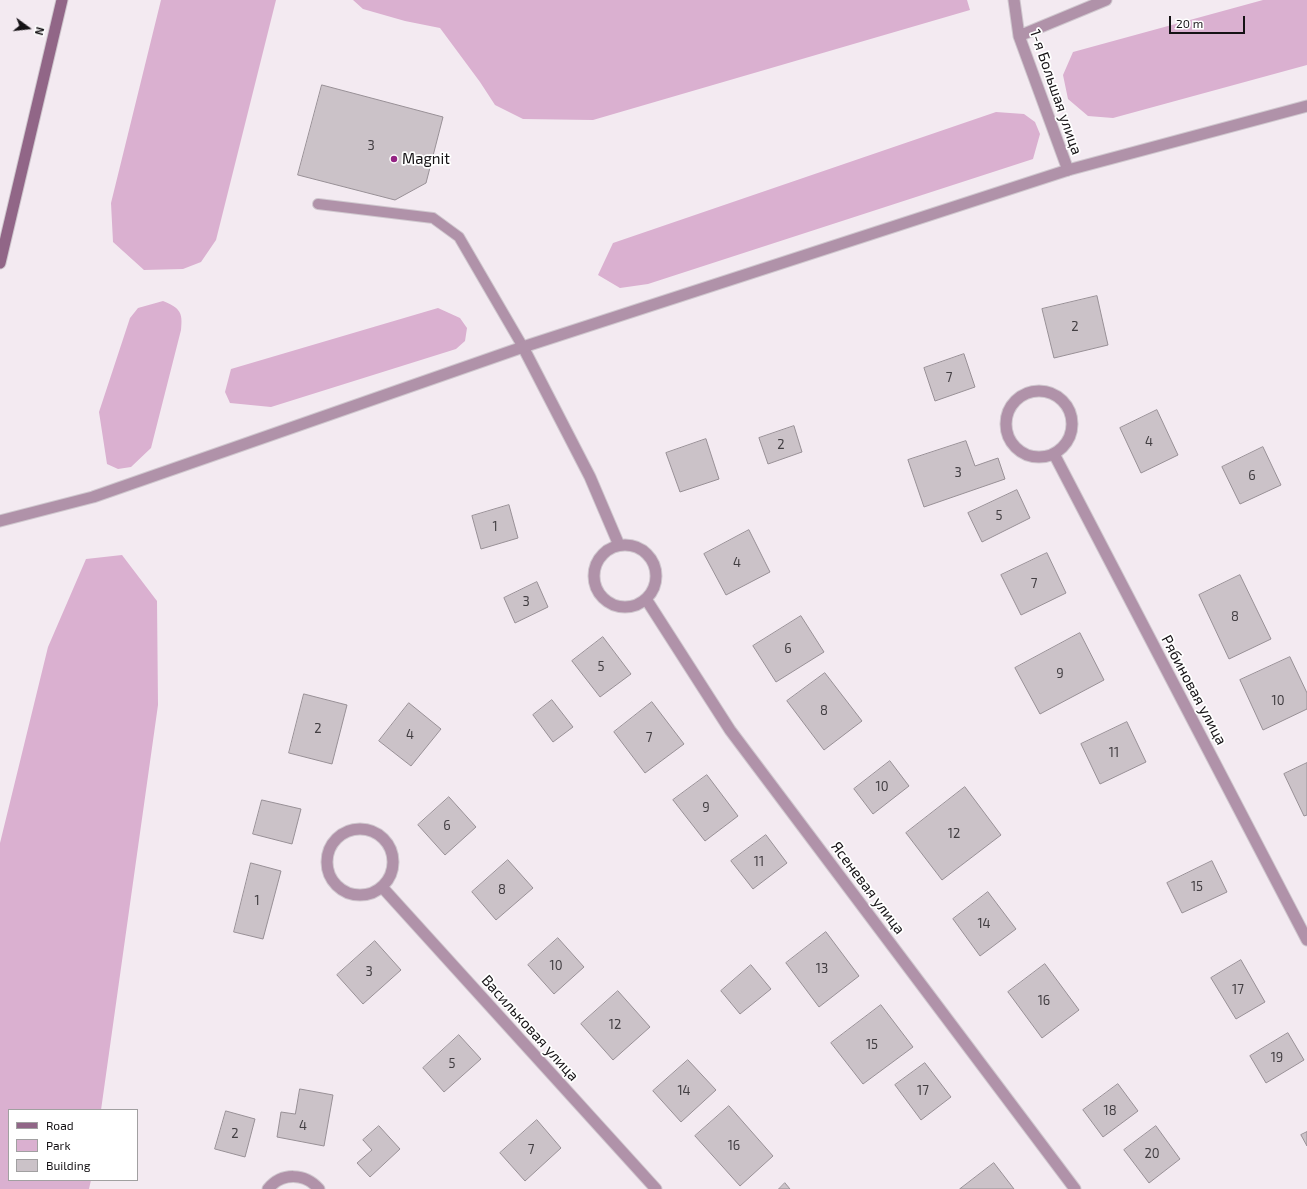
<!DOCTYPE html>
<meta charset="utf-8">
<style>
body{margin:0}
#map{position:relative;width:1307px;height:1189px;overflow:hidden;background:#f3eaf1;font-family:"Exo 2",sans-serif}
canvas{display:block}
.legend{position:absolute;left:8px;top:1109px;width:130px;height:72px;box-sizing:border-box;background:#fff;border:1px solid #a1a0a1;margin:0;padding:5px 7px;list-style:none;font-size:12px;color:#151215}
.legend li{display:flex;align-items:center;gap:8px;height:20px}
.legend b{width:20px;border:1px solid #a1a0a1}
.north{position:absolute;left:8px;top:8px;width:40px;height:40px;-webkit-text-stroke:3px #fff;paint-order:stroke;rotate:105deg;font-size:11px;font-weight:700;line-height:16px;text-align:center;color:#151215}
.north::after{content:'';display:block;margin:auto;width:14px;height:18px;background:#151215;clip-path:polygon(50% 0,100% 100%,50% 72%,0 100%)}
.scale{position:absolute;left:1169px;top:16px;width:76px;height:18px;box-sizing:border-box;border:2px solid #151215;border-top:0;padding-left:5px;font-size:12px;line-height:14px;white-space:nowrap;color:#151215;-webkit-text-stroke:3px #fff;paint-order:stroke}
</style>
<div id="map">
<canvas width="1307" height="1189"></canvas>
<ul class="legend">
<li><b style="height:5px;background:#916687"></b>Road</li>
<li><b style="height:11px;background:#dab0d0"></b>Park</li>
<li><b style="height:11px;background:#cbc2c8"></b>Building</li>
</ul>
<div class="north">N</div>
<div class="scale">20 m</div>
</div>
<script>
const ctx = document.querySelector('canvas').getContext('2d');
ctx.lineJoin = 'round';
function fillPath(path, color) { ctx.fillStyle = color; ctx.fill(path, 'evenodd'); }
function stroke(path, color, width, dash) { ctx.strokeStyle = color; ctx.lineWidth = width; ctx.lineCap = dash ? 'butt' : 'round'; ctx.setLineDash(dash || []); ctx.stroke(path); }
function drawText(font, color, halo, rows, align = 'center') {
  ctx.font = font + ' "Exo 2",sans-serif'; ctx.lineWidth = 3.5; ctx.setLineDash([]); ctx.textBaseline = 'middle'; ctx.strokeStyle = halo; ctx.fillStyle = color; for (const [text, x, y, turn = 0] of rows) {
    ctx.save(); ctx.translate(x, y); ctx.rotate((+turn || 0) * Math.PI / 180); ctx.textAlign = isNaN(turn) ? turn : align; if (halo) ctx.strokeText(text, 0, 0); ctx.fillText(text, 0, 0); ctx.restore();
  }
}
fillPath(new Path2D(`
 M161,0H276L216,240L201,262L183,269L144,270L113,242L111,203Z
 M353,0H967L970,10L593,120L523,119L495,105L480,82L440,28L405,21L363,9Z
 M1263,0H1307V65L1113,118L1088,116L1068,99L1063,75L1073,52Z
 M996,112L1024,114L1035,122L1040,134L1033,159L648,284L620,288L598,275L613,243Z
 M163,301C180,308 183,312 181,330L151,448L131,467L118,469L107,464L99,412L130,318L138,308Z
 M438,308L460,318L467,328L465,341L456,349L271,407L230,403L225,392L231,369Z
 M122,555L157,601L158,705L101,1110H9V1180H91L89,1189H0V843L48,647L86,559Z`), '#dab0d0');
const building = new Path2D(`
 M322,85L443,117L426,183L395,200L298,175Z
 M1097,296L1108,345L1054,358L1042,309Z
 M964,354L975,387L935,401L924,368Z
 M1157,410L1178,455L1141,473L1120,428Z
 M794,426L802,452L768,464L759,438Z
 M706,439L719,479L680,492L666,453Z
 M966,441L975,466L998,458L1005,479L924,507L908,460Z
 M1263,447L1281,485L1240,504L1222,467Z
 M1017,490L1030,518L982,542L968,513Z
 M509,505L518,538L481,549L472,516Z
 M749,530L770,572L726,595L704,554Z
 M1047,553L1066,593L1021,615L1001,575Z
 M1240,575L1271,639L1229,659L1199,595Z
 M537,582L548,607L515,623L504,598Z
 M801,616L824,652L776,682L753,646Z
 M1080,633L1104,680L1040,714L1015,668Z
 M603,637L631,674L600,697L572,661Z
 M1290,657L1307,693V709L1263,730L1240,680Z
 M825,673L862,721L824,750L787,701Z
 M304,694L347,705L332,764L289,753Z
 M552,700L573,727L553,742L533,715Z
 M652,702L684,744L645,773L614,732Z
 M409,703L441,729L411,766L379,741Z
 M1127,722L1146,762L1100,784L1081,744Z
 M890,761L909,786L873,814L854,789Z
 M1307,763V815L1304,816L1284,774Z
 M707,775L738,816L705,841L673,800Z
 M965,787L1001,835L942,880L906,833Z
 M449,797L476,827L445,855L418,825Z
 M262,800L301,809L292,844L253,834Z
 M766,835L787,863L753,889L731,861Z
 M508,860L533,888L496,920L472,892Z
 M1212,861L1227,892L1182,913L1167,883Z
 M251,863L281,871L263,939L234,932Z
 M988,892L1016,929L980,956L953,919Z
 M826,932L859,976L819,1007L786,963Z
 M558,938L584,967L554,994L528,965Z
 M375,941L401,970L363,1004L337,975Z
 M1241,960L1265,1002L1236,1019L1211,978Z
 M1045,964L1079,1010L1042,1038L1008,992Z
 M751,965L771,989L740,1014L721,991Z
 M618,991L650,1027L613,1060L581,1024Z
 M881,1005L913,1047L863,1084L831,1043Z
 M1288,1033L1304,1060L1266,1083L1250,1056Z
 M459,1035L481,1059L444,1092L423,1068Z
 M688,1060L716,1090L681,1122L653,1091Z
 M925,1063L951,1097L921,1120L895,1085Z
 M1118,1084L1138,1111L1103,1137L1083,1110Z
 M300,1089L333,1095L324,1146L277,1137L281,1112L295,1114Z
 M729,1106L773,1156L740,1186L695,1136Z
 M226,1111L255,1119L245,1157L215,1149Z
 M537,1120L561,1148L525,1181L500,1153Z
 M379,1126L400,1149L370,1177L357,1163L372,1150L363,1140Z
 M1156,1126L1180,1159L1149,1183L1124,1150Z
 M1307,1132V1146L1301,1135Z
 M994,1163L1014,1189H960Z
 M785,1183L790,1189H779Z`);
fillPath(building, '#cbc2c8');
stroke(building, '#989096', 1);
const service = new Path2D(`
 M318,204L433,218L459,237L523,347`);
const minor = new Path2D(`
 M1014,0L1019,36L1068,170
 M1019,36L1106,0
 M523,347L590,477L619,545
 M1006 424a33 33 0 1 1 66 0a33 33 0 1 1-66 0Z
 M1054,454L1307,940
 M594 576a31 31 0 1 1 62 0a31 31 0 1 1-62 0Z
 M646,599L730,730L1075,1189
 M327 862a33 33 0 1 1 66 0a33 33 0 1 1-66 0Z
 M382,887L656,1189
 M268,1189C282,1172 305,1173 319,1189`);
const tertiary = new Path2D(`
 M0,521L93,497L523,347L1068,170L1307,106`);
const secondary = new Path2D(`
 M0,263L62,0`);
stroke(service, '#cfc7ce', 12);
stroke(minor, '#cfc7ce', 13);
stroke(tertiary, '#cfc7ce', 13);
stroke(secondary, '#cfc7ce', 13);
stroke(service, '#b092a9', 10);
stroke(minor, '#b092a9', 11);
stroke(tertiary, '#b092a9', 11);
stroke(secondary, '#916687', 11);
for (const [x, y, r, color] of [
 [394,159,4,"#942383"]
]) { const dot = new Path2D(); dot.arc(x, y, r, 0, 2 * Math.PI); ctx.fillStyle = color; ctx.fill(dot); stroke(dot, '#fff', 1.5); }
drawText('13px', '#423e42', null, [
 ["3",371,146],
 ["2",1075,327],
 ["7",949,378],
 ["4",1149,442],
 ["2",781,445],
 ["3",958,473],
 ["6",1252,476],
 ["5",999,516],
 ["1",495,527],
 ["4",737,563],
 ["7",1034,584],
 ["3",526,602],
 ["8",1235,617],
 ["6",788,649],
 ["5",601,667],
 ["9",1060,674],
 ["10",1278,701],
 ["8",824,711],
 ["2",318,729],
 ["4",410,735],
 ["7",649,738],
 ["11",1114,753],
 ["10",882,787],
 ["9",706,808],
 ["6",447,826],
 ["12",954,834],
 ["11",759,862],
 ["15",1197,887],
 ["8",502,890],
 ["1",257,901],
 ["14",984,924],
 ["10",556,966],
 ["13",822,969],
 ["3",369,972],
 ["17",1238,990],
 ["16",1044,1001],
 ["12",615,1025],
 ["15",872,1045],
 ["19",1277,1058],
 ["5",452,1064],
 ["14",684,1091],
 ["17",923,1091],
 ["18",1110,1111],
 ["4",303,1126],
 ["2",235,1134],
 ["16",734,1146],
 ["7",531,1150],
 ["20",1152,1154]
]);
drawText('15px', '#151215', '#fff', [
 ["1-я Большая улица",1056,92,71],
 ["Рябиновая улица",1194,690,62],
 ["Ясеневая улица",868,888,53],
 ["Васильковая улица",530,1028,48]
]);
drawText('15px', '#151215', '#fff', [
 ["Magnit",402,159]
], 'left');
</script>
